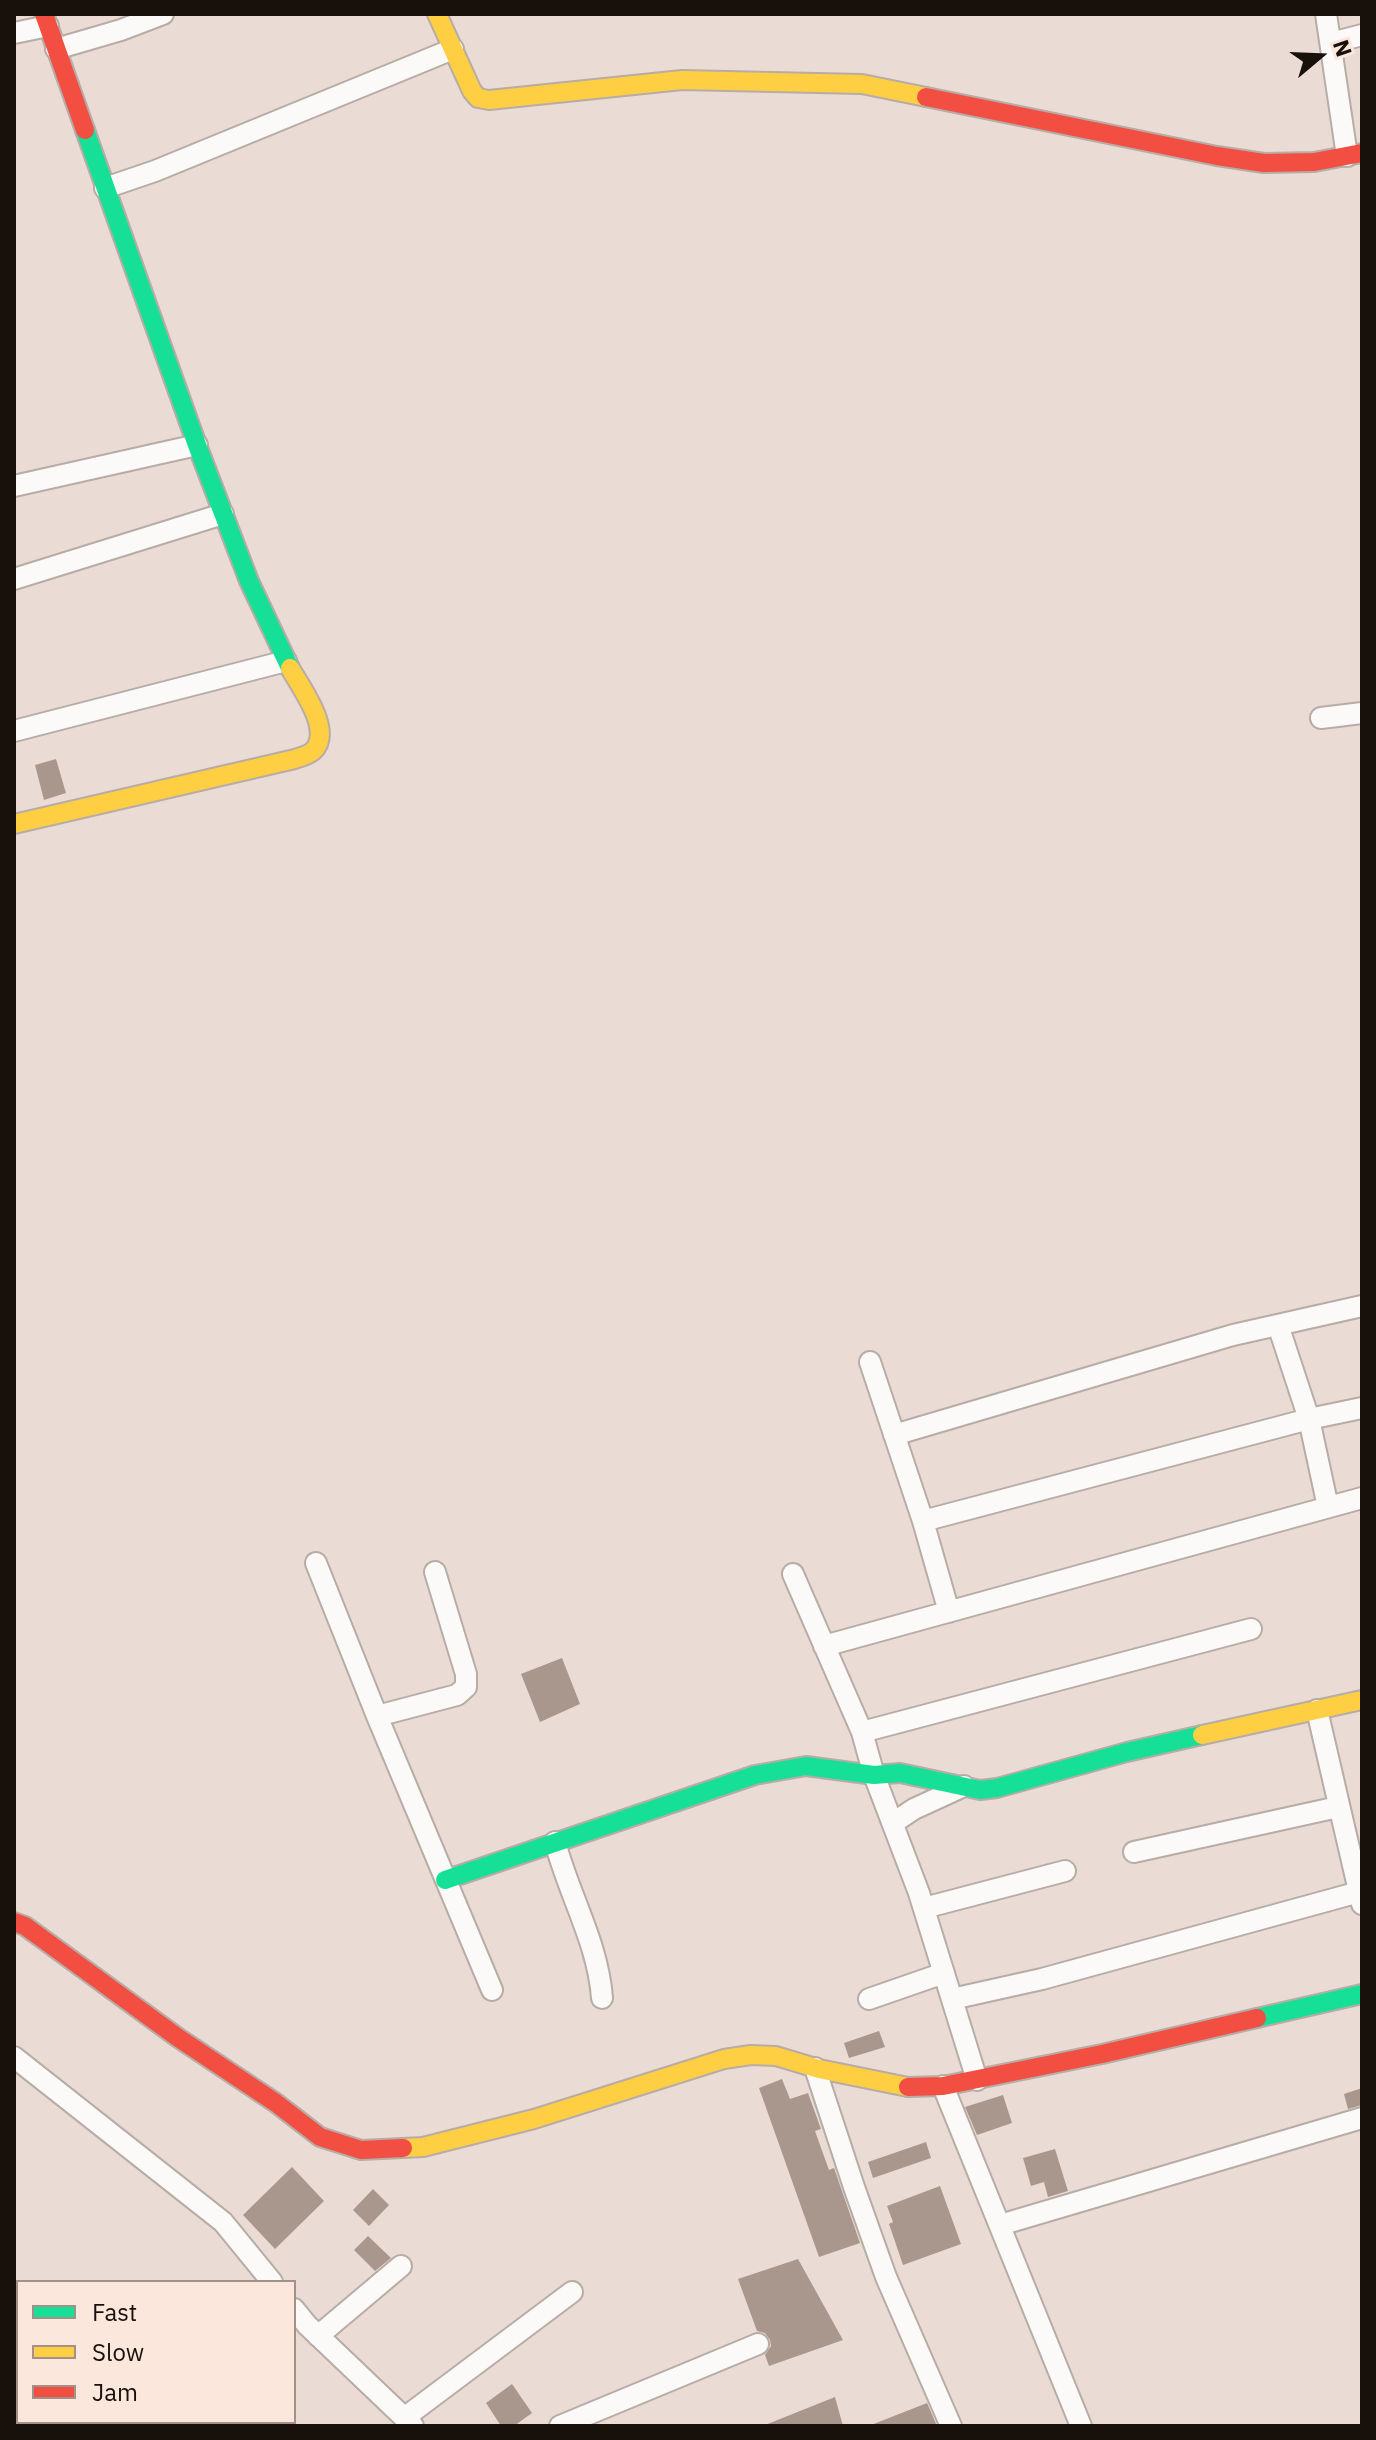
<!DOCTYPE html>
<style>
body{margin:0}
#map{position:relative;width:1376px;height:2440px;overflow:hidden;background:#eadcd4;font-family:"IBM Plex Sans",sans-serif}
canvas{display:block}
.frame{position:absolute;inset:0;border:16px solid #18100b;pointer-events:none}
.legend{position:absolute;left:16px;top:2280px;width:280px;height:144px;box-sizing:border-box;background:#fce7dc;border:2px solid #a19188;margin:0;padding:10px 14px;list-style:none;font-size:24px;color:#18100b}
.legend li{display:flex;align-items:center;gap:16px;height:40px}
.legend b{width:40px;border:2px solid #a19188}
.north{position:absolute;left:1280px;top:16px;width:80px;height:80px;-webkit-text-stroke:6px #fce7dc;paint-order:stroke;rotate:71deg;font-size:22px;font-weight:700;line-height:32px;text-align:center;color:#18100b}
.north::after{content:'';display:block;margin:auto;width:28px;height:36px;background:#18100b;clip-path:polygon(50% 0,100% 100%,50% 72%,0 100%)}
</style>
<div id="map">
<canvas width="1376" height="2440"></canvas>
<div class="frame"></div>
<ul class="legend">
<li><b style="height:10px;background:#16e098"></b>Fast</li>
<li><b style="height:10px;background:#ffcf43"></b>Slow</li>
<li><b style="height:10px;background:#f24e42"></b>Jam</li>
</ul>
<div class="north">N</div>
</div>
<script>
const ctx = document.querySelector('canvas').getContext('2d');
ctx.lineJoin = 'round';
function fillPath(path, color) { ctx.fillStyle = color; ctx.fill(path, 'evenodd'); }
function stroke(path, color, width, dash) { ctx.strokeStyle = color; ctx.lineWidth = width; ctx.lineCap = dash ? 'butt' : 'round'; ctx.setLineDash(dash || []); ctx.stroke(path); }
fillPath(new Path2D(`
 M56,759L66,793L44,800L35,765Z
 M562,1658L580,1704L540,1722L521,1674Z
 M879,2031L885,2047L849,2058L844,2043Z
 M782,2079L790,2099L808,2093L821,2129L815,2131L829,2170L834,2168L860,2243L819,2257L759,2088Z
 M1362,2088V2105L1348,2109L1344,2094Z
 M1003,2095L1012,2123L977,2135L965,2107Z
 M926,2142L931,2158L873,2178L868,2162Z
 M1055,2149L1068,2191L1048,2197L1044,2182L1031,2186L1023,2158Z
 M292,2167L324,2201L275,2249L243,2215Z
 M940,2186L961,2244L903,2265L889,2224L893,2222L887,2206Z
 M373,2189L389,2205L369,2226L353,2210Z
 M368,2236L391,2258L375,2271L354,2250Z
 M798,2259L843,2340L769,2366L765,2355L771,2346L770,2340L765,2333L757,2331L738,2279Z
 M512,2384L532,2413L514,2426H501L486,2403Z
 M835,2397L843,2426H765V2425Z
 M927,2403L937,2426H871V2425Z`), '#a9978d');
const street = new Path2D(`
 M1326,14L1347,156
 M14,33L48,26
 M1331,43L1362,35
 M56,49L121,30L163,14
 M105,188L155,171L453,49
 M14,486L197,445
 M14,579L223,514
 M1321,718L1362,713
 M14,731L286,661
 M1278,1325L1309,1419L1328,1507
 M870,1362L923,1521L949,1612
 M894,1435L1233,1335L1362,1306
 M923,1521L1309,1419L1362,1408
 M316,1563L377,1716L492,1990
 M793,1574L862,1732L874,1775L919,1893L977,2080
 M824,1646L1362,1498
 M1317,1710L1362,1904
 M377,1716L457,1695L466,1687V1674L435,1572
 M862,1732L1251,1629
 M893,1823L914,1809L964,1786
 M555,1842C569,1895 598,1943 602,1998
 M1134,1852L1338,1807
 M924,1908L1065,1871
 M869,1999L944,1973
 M952,1999L1042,1979L1359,1892
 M14,2057L223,2222L272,2282
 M815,2068L854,2187L886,2277L951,2426
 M943,2086L1081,2426
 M1000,2225L1362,2118
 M294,2309L307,2325L413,2426
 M318,2336L401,2266
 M404,2418L572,2292
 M560,2426L758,2344`);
const fast = new Path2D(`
 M85,130L197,445L249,581L290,668
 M445,1880L755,1775L806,1766L874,1775L900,1773L980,1790L997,1788L1127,1752L1202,1735
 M1257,2018L1362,1994`);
const slow = new Path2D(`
 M437,14L472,91L478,98L489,100L682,80L862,84L926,97
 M14,824L295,759C300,757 309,755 313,751C334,731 301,688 290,668
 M1202,1735L1362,1700
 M403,2148L423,2147L534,2119L724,2059L751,2055L776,2056L819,2069L908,2087`);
const jam = new Path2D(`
 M44,14L85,130
 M926,97L1217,156L1264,163L1314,162L1362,153
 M14,1922L25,1926L177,2037L276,2103L320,2137L361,2150L403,2148
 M908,2087L943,2086L1102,2054L1257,2018`);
stroke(street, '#b7aca6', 24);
stroke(fast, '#b7aca6', 22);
stroke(slow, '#b7aca6', 22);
stroke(jam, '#b7aca6', 22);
stroke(street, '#fcfaf9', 20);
stroke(fast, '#16e098', 18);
stroke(slow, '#ffcf43', 18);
stroke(jam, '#f24e42', 18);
</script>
